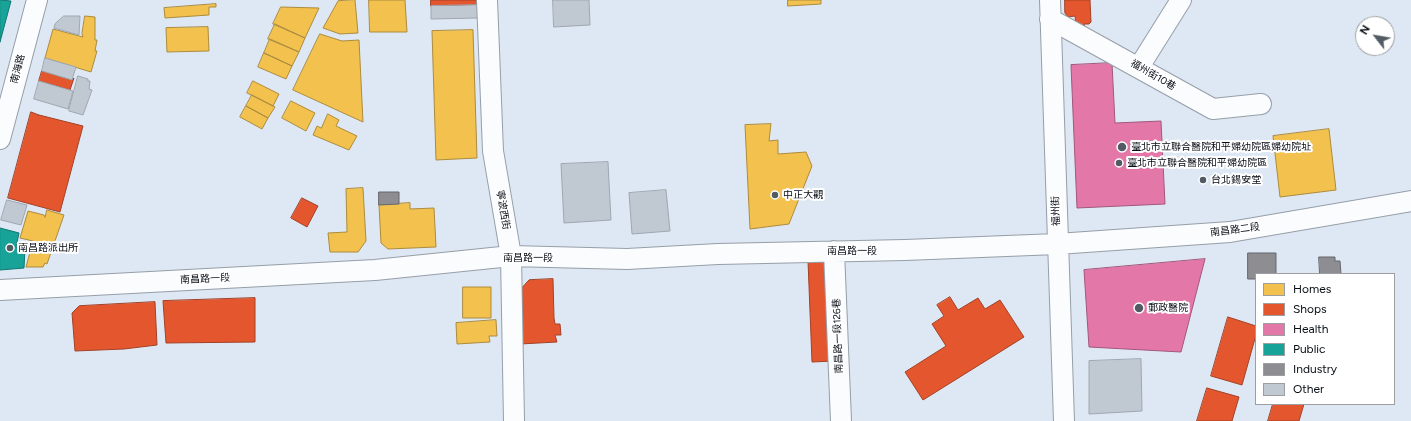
<!DOCTYPE html>
<meta charset="utf-8">
<style>
body{margin:0}
#map{position:relative;width:1411px;height:421px;overflow:hidden;background:#dee8f5;font-family:Figtree,sans-serif}
canvas{display:block}
.legend{position:absolute;left:1255px;top:273px;width:140px;height:132px;box-sizing:border-box;background:#fff;border:1px solid #9c9ea1;margin:0;padding:5px 7px;list-style:none;font-size:12px;color:#070d14}
.legend li{display:flex;align-items:center;gap:8px;height:20px}
.legend b{width:20px;border:1px solid #9c9ea1}
.north{position:absolute;left:1355px;top:16px;width:40px;height:40px;box-sizing:border-box;background:#fff;border:1px solid #9c9ea1;border-radius:50%;rotate:301deg;font-size:11px;font-weight:700;line-height:16px;text-align:center;color:#070d14}
.north::after{content:'';display:block;margin:auto;width:14px;height:18px;background:#525a63;clip-path:polygon(50% 0,100% 100%,50% 72%,0 100%)}
</style>
<div id="map">
<canvas width="1411" height="421"></canvas>
<ul class="legend">
<li><b style="height:11px;background:#f2c14e"></b>Homes</li>
<li><b style="height:11px;background:#e4572e"></b>Shops</li>
<li><b style="height:11px;background:#e377a8"></b>Health</li>
<li><b style="height:11px;background:#17a398"></b>Public</li>
<li><b style="height:11px;background:#8d8d92"></b>Industry</li>
<li><b style="height:11px;background:#c0c8d2"></b>Other</li>
</ul>
<div class="north">N</div>
</div>
<script>
const ctx = document.querySelector('canvas').getContext('2d');
ctx.lineJoin = 'round';
function fillPath(path, color) { ctx.fillStyle = color; ctx.fill(path, 'evenodd'); }
function stroke(path, color, width, dash) { ctx.strokeStyle = color; ctx.lineWidth = width; ctx.lineCap = dash ? 'butt' : 'round'; ctx.setLineDash(dash || []); ctx.stroke(path); }
function drawText(font, color, halo, rows, align = 'center') {
  ctx.font = font + ' Figtree,"Noto Sans TC",sans-serif'; ctx.lineWidth = 4; ctx.setLineDash([]); ctx.textBaseline = 'middle'; ctx.strokeStyle = halo; ctx.fillStyle = color; for (const [text, x, y, turn = 0] of rows) {
    ctx.save(); ctx.translate(x, y); ctx.rotate((+turn || 0) * Math.PI / 180); ctx.textAlign = isNaN(turn) ? turn : align; if (halo) ctx.strokeText(text, 0, 0); ctx.fillText(text, 0, 0); ctx.restore();
  }
}
const homes = new Path2D(`
 M355,0L358,33L340,34L323,28L338,1Z
 M369,0H405L407,32H370Z
 M788,0H821V4L788,6Z
 M216,4V7H209V15L165,18L164,8Z
 M281,7L319,8L305,38L273,24Z
 M85,16L95,17V40H97L95,51H97L91,72L45,58L53,29L83,37L82,34Z
 M275,24L305,38L299,52L268,39Z
 M208,27L209,51L167,52L166,28Z
 M473,30L477,158L436,160L432,31Z
 M320,34L342,41L359,40L363,122L293,90Z
 M270,39L299,52L292,66L264,53Z
 M264,53L292,66L286,79L258,67Z
 M253,81L279,94L273,106L247,93Z
 M252,95L275,107L268,118L246,106Z
 M291,101L315,113L306,131L282,118Z
 M246,106L268,118L262,129L240,117Z
 M328,114L339,120L336,126L357,136L349,150L313,135L317,126L321,128Z
 M771,124L769,141L778,140V154L806,152L812,166L789,224L750,229L745,125Z
 M1329,129L1336,190L1280,197L1273,136Z
 M363,188L366,241L358,252H330L328,233L347,232L346,189Z
 M410,203V209L434,208L436,247L388,249L381,243L379,205Z
 M47,210L64,215L47,264L45,263L43,267H26L33,241L20,238L28,211L44,215L45,217Z
 M463,287H491V318H463Z
 M496,320L497,336H489L490,342L457,344L456,323Z`);
fillPath(homes, '#f2c14e');
stroke(homes, '#ac8b3d', 1);
const shops = new Path2D(`
 M431,0H479V5L431,6Z
 M1065,0H1090L1091,22L1089,24H1084L1085,28L1076,25L1075,16L1068,17L1065,13Z
 M42,71L72,80L74,78L70,90L39,81Z
 M31,112L39,115L38,116L39,115L83,126L60,212L8,198Z
 M302,198L318,206L307,227L291,218Z
 M830,260L834,361L812,362L808,261Z
 M553,279L554,318L555,324H560L561,335H555L557,342L520,344L518,292L529,280Z
 M950,297L958,310L978,298L985,309L1000,300L1024,337L923,400L905,372L946,346L932,324L944,316L937,305Z
 M255,298V342L166,343L163,301Z
 M155,302L157,345L124,349L75,351L72,313L79,306Z
 M1228,317L1256,326V335L1242,385L1211,376Z
 M1207,388L1239,397L1232,421H1197Z
 M1273,404H1304L1299,421H1268Z`);
fillPath(shops, '#e4572e');
stroke(shops, '#a24126', 1);
const health = new Path2D(`
 M1112,63L1115,123L1161,121L1165,204L1077,208L1071,65Z
 M1205,259L1181,352L1089,347L1084,270Z`);
fillPath(health, '#e377a8');
stroke(health, '#a1577c', 1);
const public = new Path2D(`
 M0,0L11,1L0,42Z
 M0,228L19,233L16,247L25,249L24,268L0,270Z`);
fillPath(public, '#17a398');
stroke(public, '#127670', 1);
const industry = new Path2D(`
 M379,192H399V204L379,205Z
 M1248,253H1276V274H1256V279H1248Z
 M1319,257H1335V261H1340L1341,274H1320Z`);
fillPath(industry, '#8d8d92');
stroke(industry, '#65676c', 1);
const building = new Path2D(`
 M553,0H589L590,25L554,27Z
 M479,5V18L431,19V6Z
 M64,16H80L79,35L54,28L55,24Z
 M45,58L76,67L72,80L42,71Z
 M78,76L88,79V81H90L89,89L92,90L83,115L69,111Z
 M39,81L73,91L68,109L34,99Z
 M608,162L611,220L564,223L561,164Z
 M666,190L670,231L632,234L629,193Z
 M7,200L27,205L21,225L1,220Z
 M1141,359L1142,411L1089,414V361Z`);
fillPath(building, '#c0c8d2');
stroke(building, '#9fa6b0', 1);
const minor = new Path2D(`
 M487,0L493,151L511,256L514,421
 M1050,0L1064,421
 M1050,19L1213,109L1261,104
 M1139,67L1181,0
 M0,139L37,0
 M834,251L841,421
 M0,290L375,270L511,256L627,259L718,254L905,250L1057,244L1230,232L1411,201`);
stroke(minor, '#969ea7', 22);
stroke(minor, '#fafcfe', 20);
for (const [x, y, r, color] of [
 [1122,147,5,"#525a63"],
 [1119,163,4,"#525a63"],
 [1203,180,4,"#525a63"],
 [775,195,4,"#525a63"],
 [10,248,4,"#525a63"],
 [1139,308,5,"#525a63"]
]) { const dot = new Path2D(); dot.arc(x, y, r, 0, 2 * Math.PI); ctx.fillStyle = color; ctx.fill(dot); stroke(dot, '#fff', 1.5); }
drawText('10px', '#070d14', '#fff', [
 ["南海路",18,69,-75],
 ["福州街10巷",1153,75,30],
 ["寧波西街",503,210,80],
 ["福州街",1056,211,-92],
 ["南昌路二段",1235,230,-7],
 ["南昌路一段",852,251],
 ["南昌路一段",528,258],
 ["南昌路一段",205,279,-3],
 ["南昌路一段126巷",838,336,-92]
]);
drawText('10px', '#070d14', '#fff', [
 ["臺北市立聯合醫院和平婦幼院區婦幼院址",1131,147],
 ["臺北市立聯合醫院和平婦幼院區",1127,163],
 ["台北錫安堂",1211,180],
 ["中正大觀",783,195],
 ["南昌路派出所",18,248],
 ["郵政醫院",1148,308]
], 'left');
</script>
